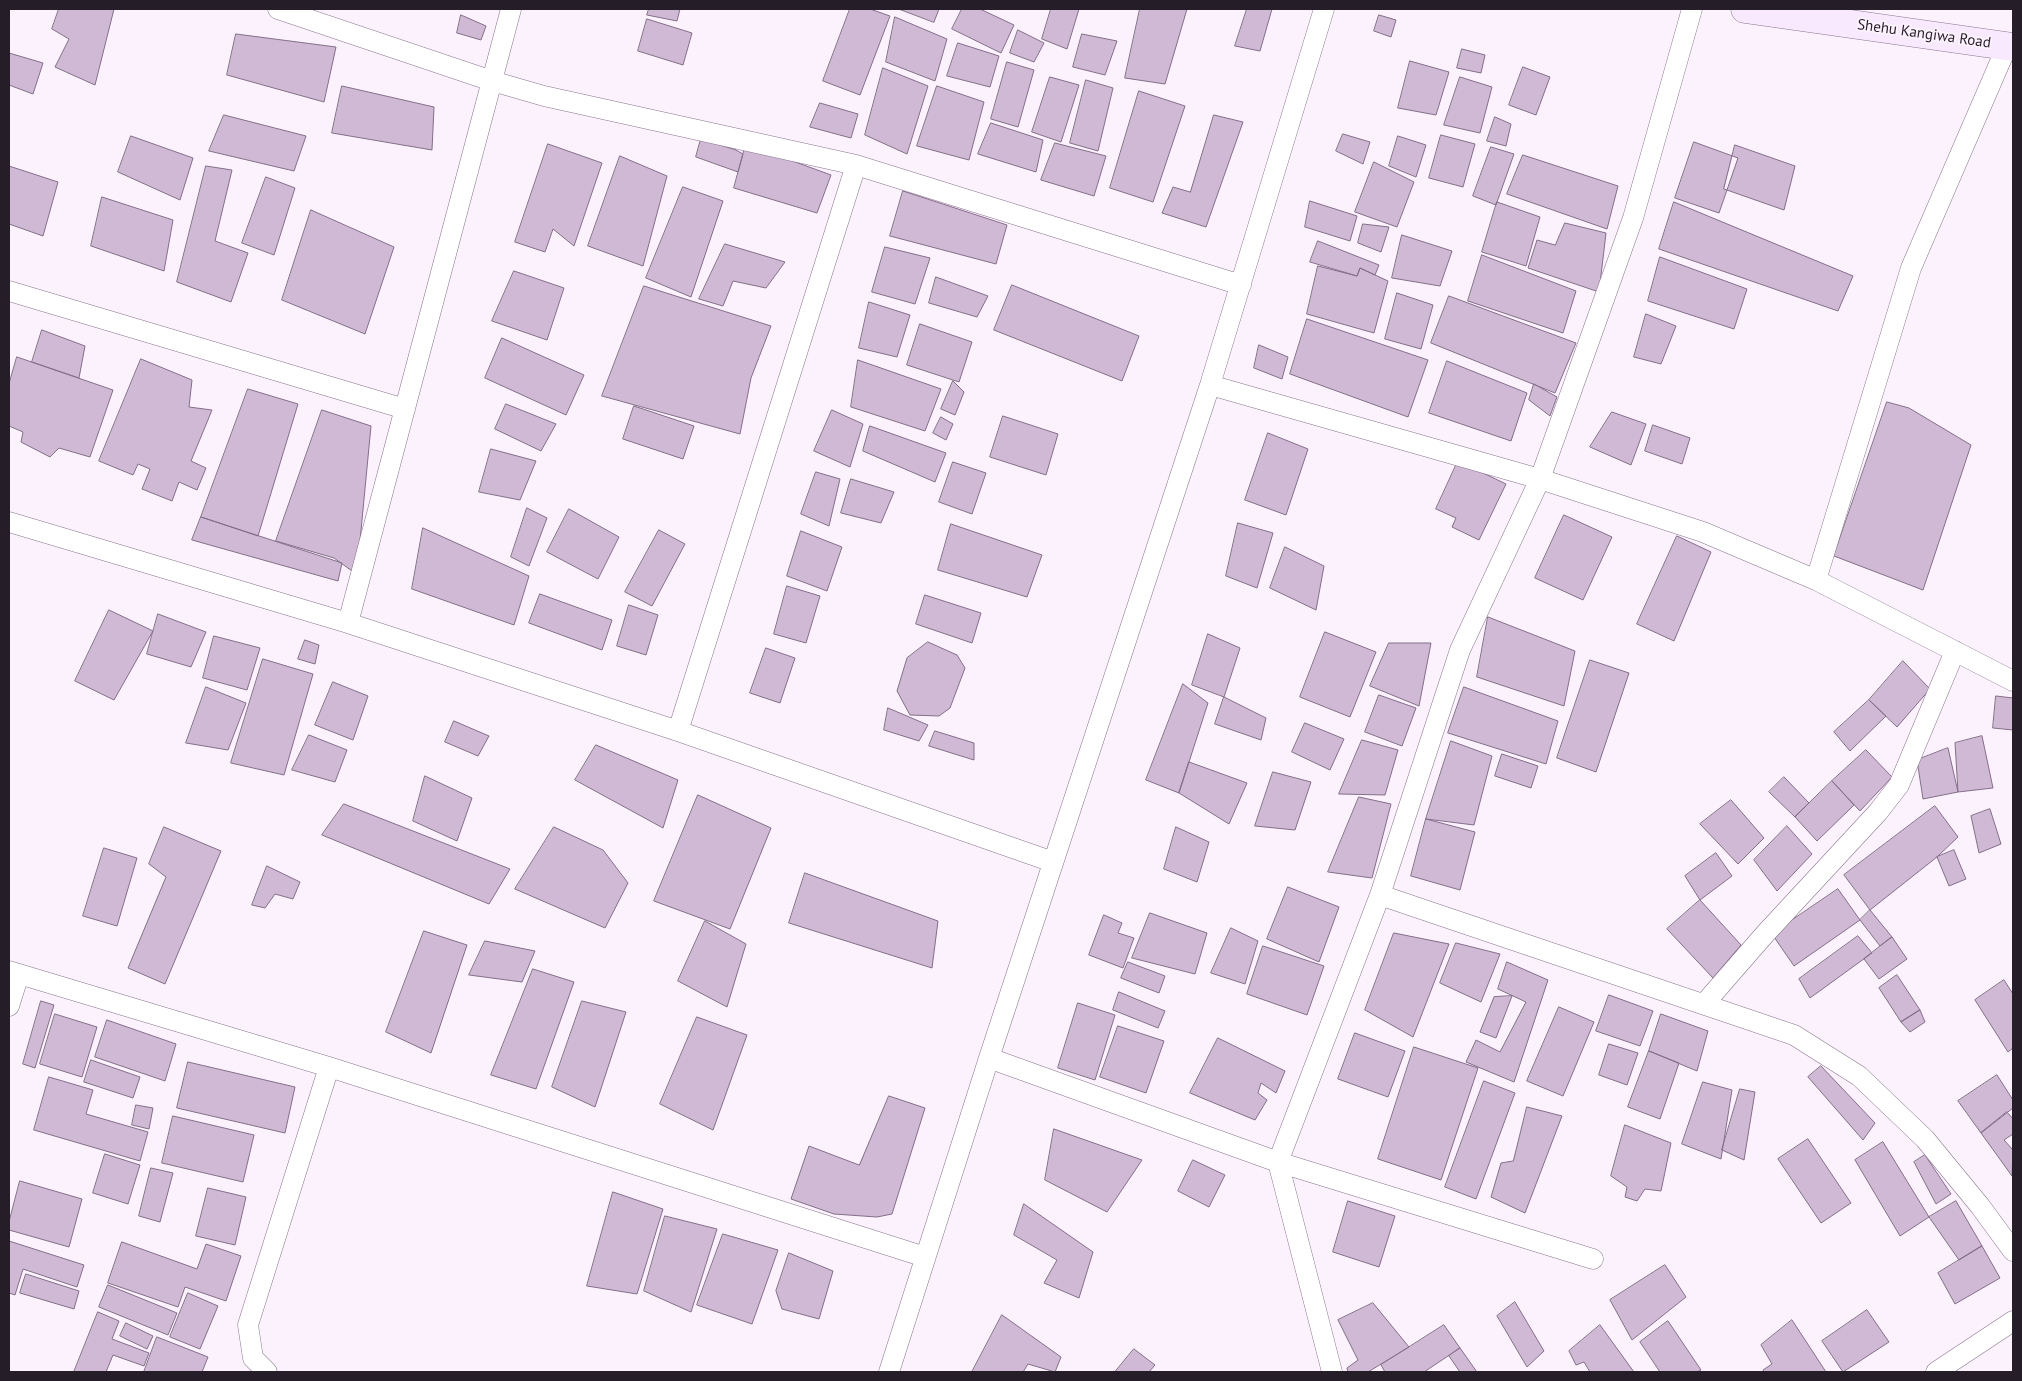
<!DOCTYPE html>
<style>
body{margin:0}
#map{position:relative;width:2022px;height:1381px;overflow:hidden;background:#fbf2fd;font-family:"PT Sans",sans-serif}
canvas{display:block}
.frame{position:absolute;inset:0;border:10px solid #251d27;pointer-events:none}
</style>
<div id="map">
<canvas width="2022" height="1381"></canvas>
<div class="frame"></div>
</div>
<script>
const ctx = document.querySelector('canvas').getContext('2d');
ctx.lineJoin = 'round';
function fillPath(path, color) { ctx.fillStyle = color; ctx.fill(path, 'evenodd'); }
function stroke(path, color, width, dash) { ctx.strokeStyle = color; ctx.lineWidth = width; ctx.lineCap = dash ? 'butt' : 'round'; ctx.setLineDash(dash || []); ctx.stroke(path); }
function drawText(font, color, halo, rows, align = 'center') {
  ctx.font = font + ' "PT Sans",sans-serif'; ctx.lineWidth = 4; ctx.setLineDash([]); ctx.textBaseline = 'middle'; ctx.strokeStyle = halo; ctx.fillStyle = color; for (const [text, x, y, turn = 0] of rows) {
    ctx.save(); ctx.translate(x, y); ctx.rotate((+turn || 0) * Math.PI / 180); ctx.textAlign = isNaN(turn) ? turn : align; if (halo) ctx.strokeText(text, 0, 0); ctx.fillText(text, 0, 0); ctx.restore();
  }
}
const building = new Path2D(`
 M59,9H114L95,85L55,67L69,39L52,29Z
 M649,9H680L677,21L647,15Z
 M850,9H870L890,16L860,95L823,81Z
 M899,9H939L934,22Z
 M962,9H980L1014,25L1001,53L952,29Z
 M1051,9H1079L1067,49L1042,39Z
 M1140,9H1187L1165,84L1125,78Z
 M1247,9H1272L1260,51L1235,46Z
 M461,15L486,26L481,40L457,33Z
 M1379,15L1396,20L1391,37L1374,31Z
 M895,17L947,39L935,81L886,62Z
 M647,19L692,33L683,65L638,51Z
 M1018,30L1044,43L1034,62L1010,53Z
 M236,34L336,47L324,102L227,75Z
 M1082,34L1117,41L1105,75L1073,67Z
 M958,43L999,56L990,87L947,76Z
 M1462,49L1485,55L1481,73L1457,68Z
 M9,53L43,63L33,94L9,85Z
 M1410,61L1449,72L1436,115L1398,108Z
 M1007,62L1034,70L1018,127L991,119Z
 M1523,67L1550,77L1536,115L1509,105Z
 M883,68L928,86L907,154L865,135Z
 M1050,77L1079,85L1061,142L1032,132Z
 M1460,77L1492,87L1480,133L1444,125Z
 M1086,80L1113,88L1098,151L1070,143Z
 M342,86L434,107L432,150L332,133Z
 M937,86L984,102L969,160L917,146Z
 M1139,91L1185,106L1153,202L1110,188Z
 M820,103L858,114L851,138L810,127Z
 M224,115L306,136L294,171L209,151Z
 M1214,115L1243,122L1206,227L1162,213L1173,187L1190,192Z
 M1495,117L1511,124L1506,146L1487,141Z
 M991,123L1043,140L1036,172L978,154Z
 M1343,134L1370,142L1363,164L1336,151Z
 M1441,135L1475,144L1463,187L1429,178Z
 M131,136L193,158L180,200L118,172Z
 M1398,136L1426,145L1416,177L1389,166Z
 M701,139L736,150L743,154L738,172L696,157Z
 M1694,142L1738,158L1719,213L1675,198Z
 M1055,143L1106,156L1094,196L1041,180Z
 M548,144L602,163L574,246L553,229L545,252L515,242Z
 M746,144L831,175L817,213L734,188Z
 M1735,145L1795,166L1784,210L1724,189Z
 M1491,147L1514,154L1496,205L1473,196Z
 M1523,155L1618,186L1607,229L1507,194Z
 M620,156L667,176L643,266L588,246Z
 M1374,162L1414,182L1397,227L1355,212Z
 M9,166L58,182L43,236L9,224Z
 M206,166L232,170L215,241L248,253L231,302L177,282Z
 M266,177L295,188L274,255L242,243Z
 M683,187L723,201L691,297L646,278Z
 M903,191L1007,225L996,264L890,236Z
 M102,197L173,220L164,271L91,246Z
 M1310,201L1357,216L1350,241L1305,227Z
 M1497,202L1540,217L1526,266L1482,252Z
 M1674,202L1853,276L1838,311L1659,249Z
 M311,210L394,247L365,334L282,300Z
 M1565,223L1606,233L1599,292L1528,268L1537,240L1555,245Z
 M1363,224L1389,227L1381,252L1358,243Z
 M1402,235L1452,251L1440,286L1392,278Z
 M1318,241L1379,265L1375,275L1360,268L1357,276L1310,262Z
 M725,244L785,262L766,288L733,281L723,306L699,299Z
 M885,247L930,258L915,304L872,292Z
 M1482,255L1576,291L1563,333L1468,301Z
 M1660,257L1747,289L1734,329L1648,301Z
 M1318,266L1357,276L1360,268L1388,281L1374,333L1307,314Z
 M514,271L564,288L547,340L492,321Z
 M936,277L988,296L977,317L929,303Z
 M1012,285L1139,336L1122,381L994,330Z
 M644,286L771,326L751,378L740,434L602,396Z
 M1397,293L1433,305L1421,349L1385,339Z
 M1449,296L1576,343L1555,393L1431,343Z
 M869,302L910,315L897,357L859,348Z
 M1646,314L1676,326L1661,364L1634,357Z
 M1307,319L1428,360L1408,417L1290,374Z
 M920,324L972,342L959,382L907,365Z
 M42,330L85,346L79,378L32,362Z
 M502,338L584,375L566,415L485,378Z
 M1259,345L1288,357L1282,379L1254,368Z
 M17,357L113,390L90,457L59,448L50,457L21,442L23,432L9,426V384Z
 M141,359L192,380L189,407L212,410L191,461L206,468L197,490L179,482L172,501L142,489L150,469L138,464L133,475L99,461Z
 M858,360L941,389L925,431L851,407Z
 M1447,361L1527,393L1511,441L1429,413Z
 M953,381L964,392L955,415L941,409Z
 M1534,384L1557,397L1550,416L1529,400Z
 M248,389L298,404L258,536L201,517Z
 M1887,402L1909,408L1971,445L1923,590L1834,556Z
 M506,404L556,424L541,451L495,429Z
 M634,406L694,426L683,459L623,439Z
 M322,410L371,426L360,541L352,571L334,558L276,541Z
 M832,410L863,424L850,467L814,451Z
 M1612,412L1646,424L1631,465L1590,447Z
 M1003,416L1058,434L1046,475L990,457Z
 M941,417L953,424L946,440L933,433Z
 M1653,425L1690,438L1682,464L1645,451Z
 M870,426L946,453L935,482L863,451Z
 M1268,433L1308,449L1286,515L1245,500Z
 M491,449L536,461L520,500L479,492Z
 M1458,461L1506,484L1479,540L1452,527L1456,518L1436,509Z
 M953,462L986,473L972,514L939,502Z
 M816,472L840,479L829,526L801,514Z
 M851,479L894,492L881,523L841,513Z
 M527,508L547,518L529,566L511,557Z
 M569,509L619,537L598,579L547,552Z
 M1564,515L1612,537L1583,600L1535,578Z
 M201,517L342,563L338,581L192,540Z
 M1238,523L1273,533L1257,588L1226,576Z
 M951,524L1042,555L1027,597L938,570Z
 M423,528L529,576L514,625L412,589Z
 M659,530L685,544L652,606L625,592Z
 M801,531L842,547L827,591L787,576Z
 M1677,536L1711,552L1674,641L1637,624Z
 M1285,547L1324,566L1316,610L1270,588Z
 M787,586L820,596L806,643L774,634Z
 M540,594L612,620L602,650L529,623Z
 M925,595L981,613L972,643L916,624Z
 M629,605L658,615L646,655L617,646Z
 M109,610L153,631L114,700L75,681Z
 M158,614L206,632L191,667L147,654Z
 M1488,617L1575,651L1564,706L1477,677Z
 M1325,632L1376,652L1350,717L1300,697Z
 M1208,634L1240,648L1224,697L1192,685Z
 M214,636L260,648L247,690L203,678Z
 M305,640L319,645L315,664L298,659Z
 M928,642L957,655L965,668L950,708L939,716L910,715L897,691L907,658Z
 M1389,643H1431L1419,706L1370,686Z
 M766,648L795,658L780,703L750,693Z
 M263,659L313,674L284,775L231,763Z
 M1590,660L1629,673L1596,772L1557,758Z
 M1903,661L1930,689L1897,727L1869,700Z
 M333,682L368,696L353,740L315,725Z
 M1183,684L1208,703L1179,793L1146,780Z
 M206,687L246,703L228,750L186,743Z
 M1464,687L1558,721L1546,764L1448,733Z
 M1379,695L1416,708L1402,746L1365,732Z
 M1996,696L2013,698V730L1993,728Z
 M1224,697L1266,718L1261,740L1215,724Z
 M1869,700L1886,716L1850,751L1834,732Z
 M888,708L928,725L919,741L884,730Z
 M454,721L489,736L478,756L445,742Z
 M1305,723L1344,739L1330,770L1292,752Z
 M935,731L974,743V760L929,746Z
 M309,735L347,750L335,782L292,770Z
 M1982,736L1993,788L1958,792L1955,743Z
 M1362,740L1398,750L1385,795L1339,794Z
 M1451,741L1492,756L1474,825L1426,819Z
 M596,745L678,780L663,828L575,780Z
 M1948,748L1958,792L1923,799L1917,760Z
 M1866,750L1892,777L1860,811L1832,781Z
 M1502,754L1538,766L1531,788L1495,776Z
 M1189,762L1247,783L1229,824L1179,793Z
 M1273,772L1311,782L1295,830L1255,826Z
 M425,776L472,798L457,841L413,821Z
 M1784,777L1809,803L1795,817L1769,792Z
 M1832,781L1854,805L1817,841L1795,817Z
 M698,795L771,828L730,929L654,901Z
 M1359,797L1391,804L1372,878L1328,872Z
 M1731,800L1764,838L1738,864L1700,824Z
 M344,804L510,869L489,904L322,835Z
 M1935,806L1958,837L1937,857L1870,910L1844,875Z
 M1990,809L2001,844L1979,853L1971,816Z
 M1426,819L1475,832L1460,890L1411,876Z
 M1787,826L1812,854L1777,891L1754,860Z
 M164,827L221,851L165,984L128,968L166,877L149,864Z
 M554,827L603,850L628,883L605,928L515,889Z
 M1176,827L1209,842L1197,882L1164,869Z
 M104,848L137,858L117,926L83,916Z
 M1954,850L1966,879L1949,886L1937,857Z
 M1716,853L1732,876L1700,900L1685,876Z
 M267,866L300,882L293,899L275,894L265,908L252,905Z
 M805,873L938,921L932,968L789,923Z
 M1288,887L1339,907L1319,962L1267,939Z
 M1838,889L1860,920L1794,966L1772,934Z
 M1700,900L1741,945L1713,978L1667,929Z
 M1870,910L1892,937L1880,946L1860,920Z
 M1150,913L1207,933L1195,974L1132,958Z
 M1104,915L1122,923L1118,933L1134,938L1123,968L1089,955Z
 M705,921L746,944L727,1007L678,981Z
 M1231,928L1258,941L1245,984L1211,973Z
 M424,931L467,945L431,1053L386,1032Z
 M1394,933L1449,944L1413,1037L1365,1010Z
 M1858,936L1872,953L1810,998L1799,979Z
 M1892,937L1907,959L1879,979L1864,959Z
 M485,941L535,951L522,982L469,975Z
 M1456,943L1500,954L1481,1002L1440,983Z
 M1263,946L1324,966L1307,1015L1247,994Z
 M1128,962L1165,976L1159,993L1121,978Z
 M1507,962L1548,980L1514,1082L1466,1062L1476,1040L1500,1052L1526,1002L1498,989Z
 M533,969L574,982L536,1089L491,1075Z
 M1897,975L1920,1010L1901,1022L1879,988Z
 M2004,980L2013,994V1048L2008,1052L1975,1000Z
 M1119,992L1165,1011L1158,1028L1113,1010Z
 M1609,995L1653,1011L1640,1046L1596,1031Z
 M1512,996L1496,1038L1480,1032L1494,997Z
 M41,1001L54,1005L35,1068L23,1064Z
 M582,1001L626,1012L595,1107L552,1087Z
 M1078,1003L1115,1015L1095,1080L1058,1068Z
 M1559,1007L1594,1022L1563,1096L1527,1081Z
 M1920,1010L1925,1022L1910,1032L1901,1022Z
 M55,1014L97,1027L82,1077L40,1064Z
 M1661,1014L1708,1031L1697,1071L1649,1051Z
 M697,1017L747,1035L713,1130L660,1104Z
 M107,1020L176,1044L165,1081L95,1057Z
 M1118,1026L1164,1041L1146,1093L1100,1077Z
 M1355,1033L1405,1051L1388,1097L1338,1079Z
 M1218,1038L1285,1071L1276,1093L1261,1083L1258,1093L1267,1100L1255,1120L1190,1093Z
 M1609,1044L1638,1053L1627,1085L1599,1075Z
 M1414,1047L1478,1068L1441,1180L1378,1159Z
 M1649,1051L1679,1063L1660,1119L1628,1107Z
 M91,1060L140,1077L133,1098L84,1082Z
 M188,1062L295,1087L285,1133L177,1108Z
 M1821,1066L1875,1123L1863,1140L1808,1077Z
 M1997,1075L2013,1100V1108L1981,1133L1958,1101Z
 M49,1077L93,1090L86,1114L148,1132L140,1161L34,1130Z
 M1484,1081L1515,1093L1476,1199L1445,1187Z
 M1703,1082L1732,1090L1721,1159L1682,1144Z
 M1740,1089L1755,1092L1744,1160L1722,1150Z
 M889,1096L925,1108L892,1214L877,1217L834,1214L791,1199L809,1146L859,1165Z
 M136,1105L153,1108L149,1129L132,1125Z
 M1527,1107L1562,1116L1525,1213L1491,1197L1501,1163L1513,1161Z
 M2007,1112L2013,1119V1134L2004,1140L2013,1150L2012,1176L1981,1133Z
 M173,1116L254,1135L243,1182L162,1163Z
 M1625,1125L1671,1143L1661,1191L1645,1189L1637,1201L1625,1197L1627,1187L1611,1176Z
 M1054,1129L1142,1160L1107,1212L1045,1180Z
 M1808,1139L1851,1203L1821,1223L1778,1159Z
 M1883,1142L1929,1217L1900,1236L1855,1160Z
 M105,1154L140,1165L128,1204L93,1193Z
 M1925,1155L1951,1194L1936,1204L1914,1162Z
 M1193,1160L1225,1175L1209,1207L1178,1191Z
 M151,1168L173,1173L160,1222L139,1216Z
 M20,1181L82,1199L69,1247L9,1230V1222Z
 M208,1188L246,1197L235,1245L196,1236Z
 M613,1192L663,1209L637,1294L587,1286Z
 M1348,1201L1395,1216L1379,1267L1333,1252Z
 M1956,1201L1982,1246L1959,1260L1929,1217Z
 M1024,1204L1093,1252L1079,1298L1044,1283L1057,1260L1014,1235Z
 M665,1216L717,1229L691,1312L644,1291Z
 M723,1234L778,1250L752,1324L697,1305Z
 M9,1241L84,1265L77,1287L23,1269L15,1295L9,1293Z
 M122,1242L197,1269L206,1244L241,1256L226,1301L185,1287L178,1307L108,1283Z
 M1982,1246L2000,1278L1955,1304L1938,1273Z
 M789,1253L833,1271L819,1319L782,1309L776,1291Z
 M1665,1265L1686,1297L1632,1340L1610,1300Z
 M26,1274L79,1291L74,1309L20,1293Z
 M108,1285L177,1313L168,1335L99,1307Z
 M188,1293L218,1306L200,1349L170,1337Z
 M1515,1302L1544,1351L1527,1367L1497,1316Z
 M1373,1303L1409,1347L1368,1372H1348L1347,1368L1358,1360L1338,1320Z
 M1867,1310L1889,1342L1843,1372L1822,1341Z
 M98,1312L119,1321L112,1339L149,1353L144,1366L113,1355L106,1372H74Z
 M1002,1315L1061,1357L1055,1372L1028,1364L1023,1372H972Z
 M1792,1320L1826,1372H1764L1763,1370L1772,1364L1761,1345Z
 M1668,1321L1701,1370L1697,1372H1660L1640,1342Z
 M126,1323L153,1336L147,1349L120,1336Z
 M1444,1325L1460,1348L1424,1372H1385L1381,1365Z
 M1600,1325L1634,1372H1590L1584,1362L1576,1365L1569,1351Z
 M157,1337L208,1357L202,1372H144Z
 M1460,1348L1477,1372H1460L1449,1356Z
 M1134,1349L1155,1365L1149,1372H1115Z`);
fillPath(building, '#cfb9d5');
stroke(building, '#836f88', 1);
const street = new Path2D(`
 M278,9L492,81L544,96L856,165L1241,285
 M9,291L405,409
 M1210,385L1540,479L1703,532L1816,580L2013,681
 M9,522L348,623L678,731L1053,862
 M1816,580L1911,268L2007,46
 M348,623L511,9
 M678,731L856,165
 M1380,895L1794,1035L1859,1076L1925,1139L1980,1206L2013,1251
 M9,971L329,1067L925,1257
 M1704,1004L1765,934L1878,812L1899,785L1955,651
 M9,1006L19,974
 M989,1058L1278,1162L1593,1259
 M267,1372L253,1358L248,1325L329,1067
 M889,1372L989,1058L1210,385L1324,9
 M1332,1372L1278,1162L1380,895L1460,650L1540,479L1633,218L1692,9
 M1936,1372L2013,1321`);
const secondary = new Path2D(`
 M1745,9L2013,47`);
stroke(street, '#8a768f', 21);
stroke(secondary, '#8a768f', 29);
stroke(street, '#fff', 20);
stroke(secondary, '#f9e9fe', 28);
drawText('15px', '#251d27', '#fbf2fd', [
 ["Shehu Kangiwa Road",1924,34,8]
]);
</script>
